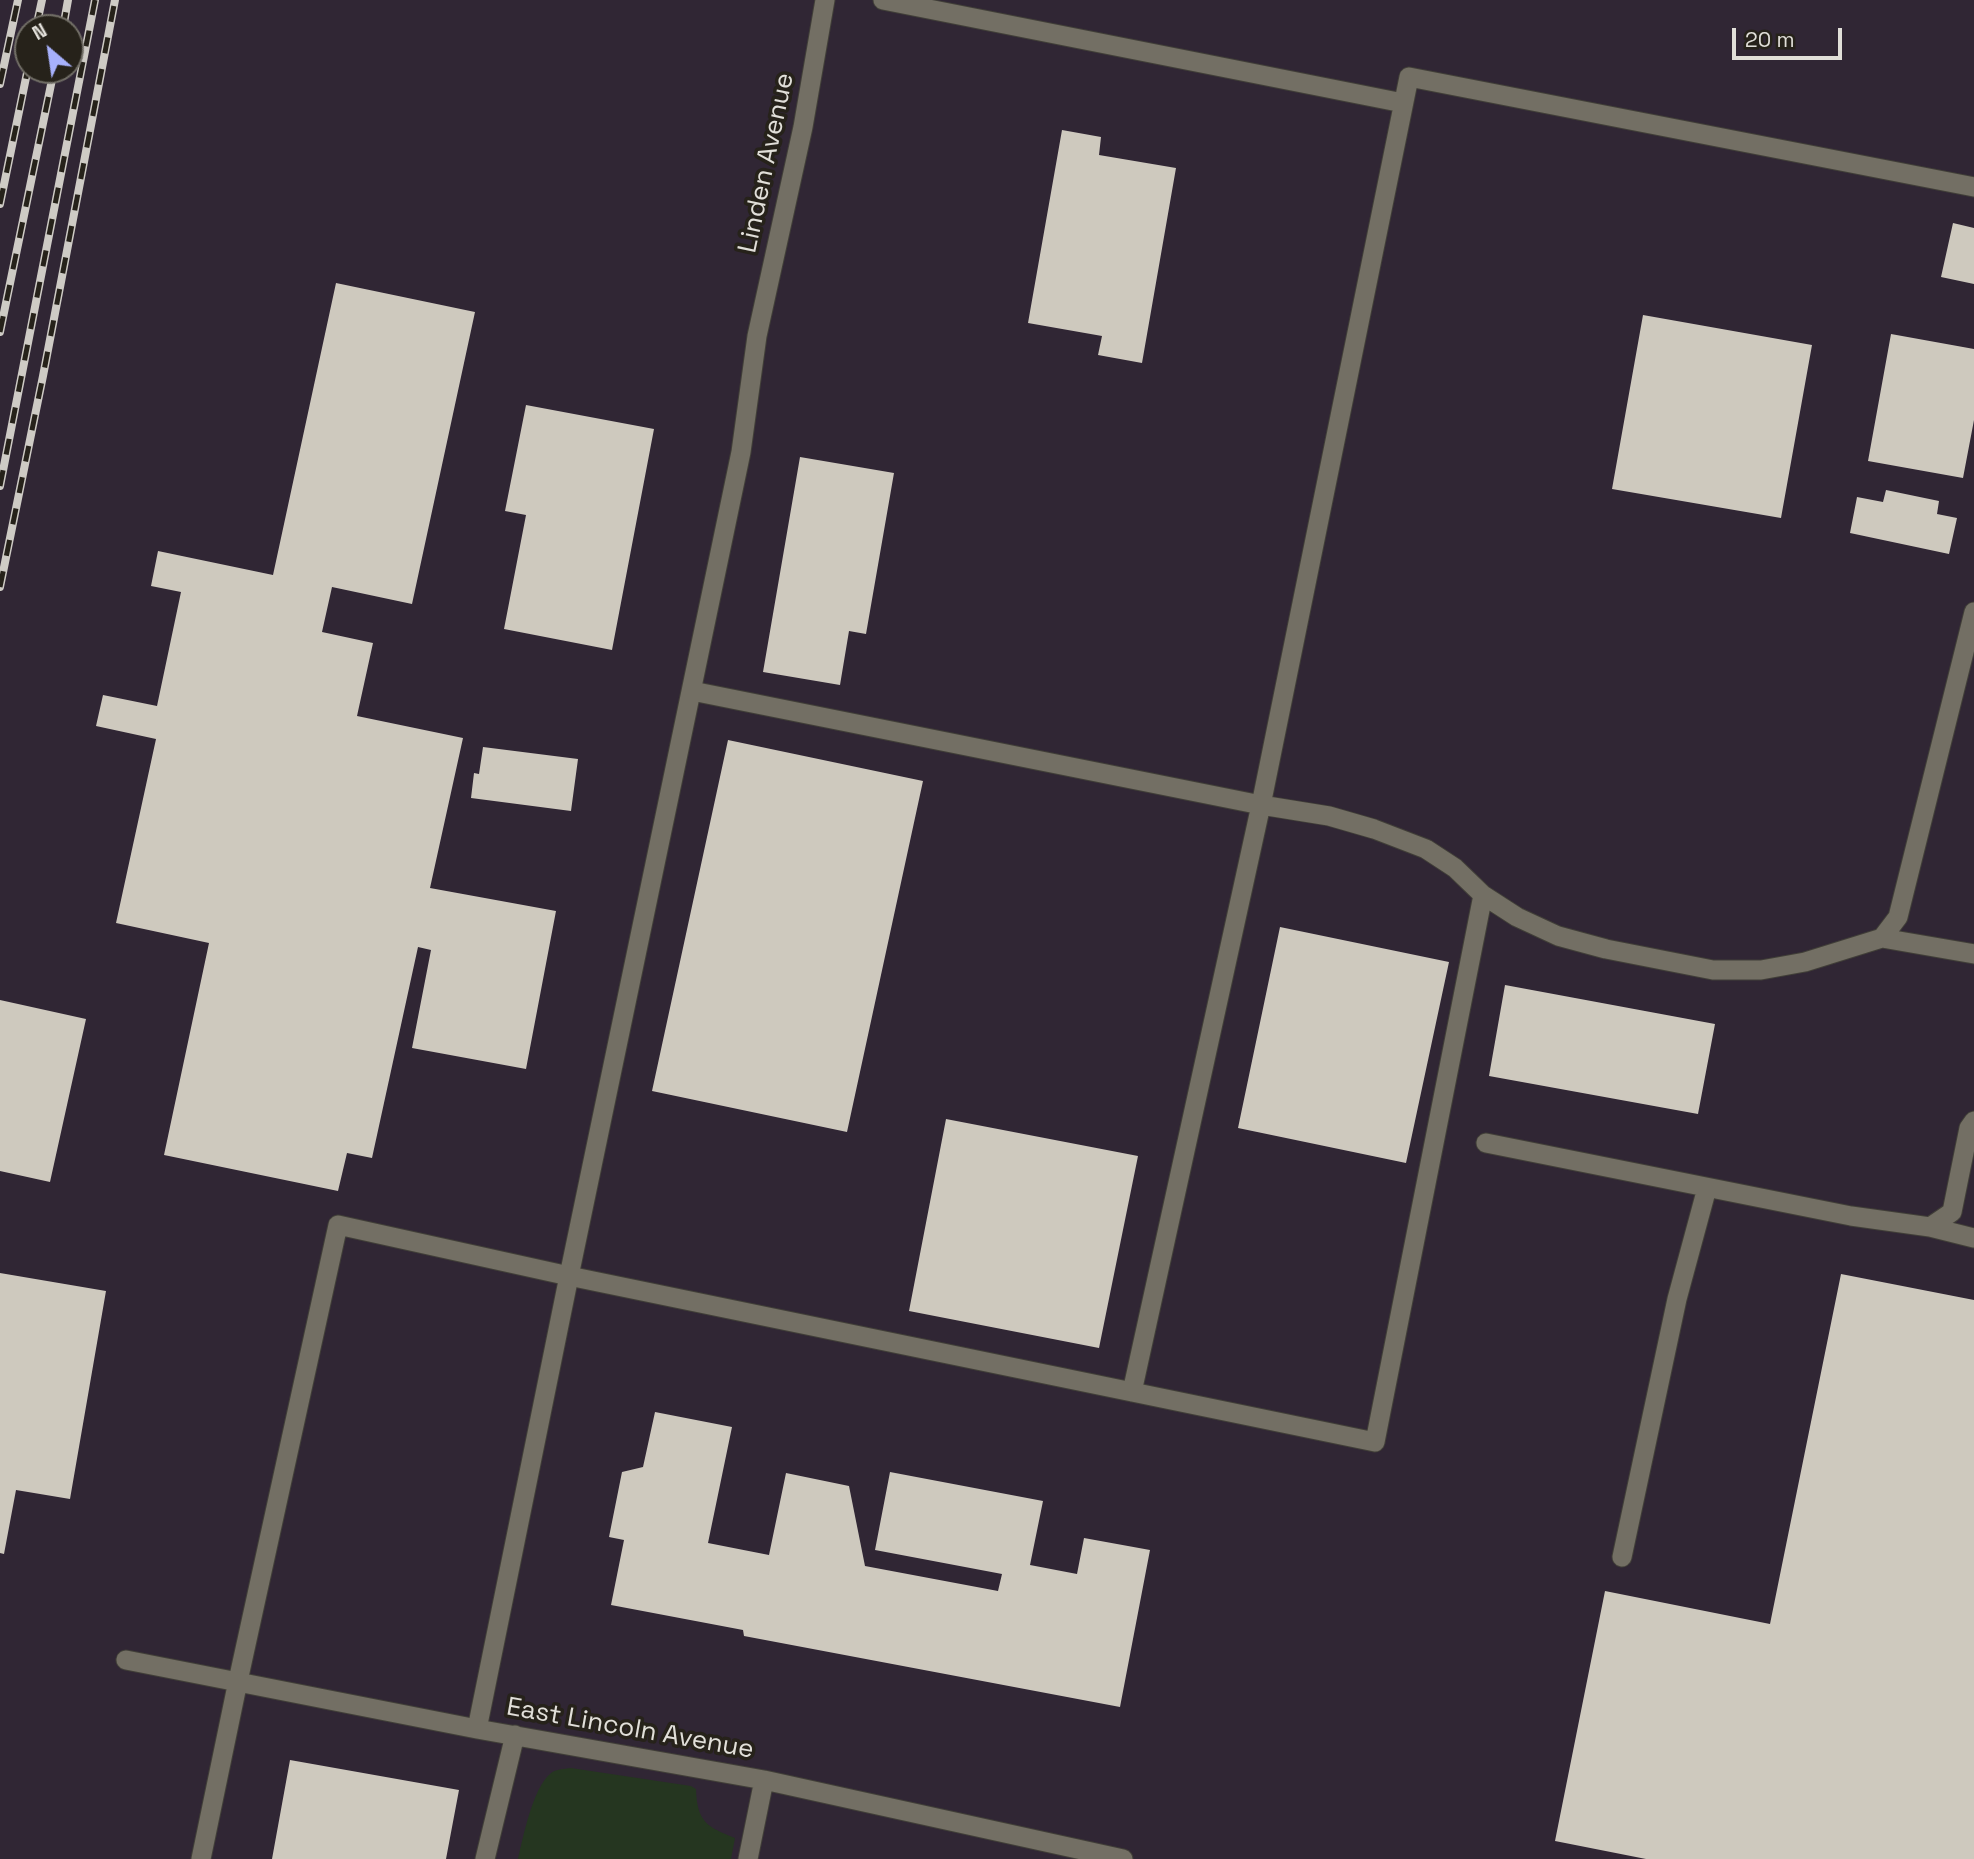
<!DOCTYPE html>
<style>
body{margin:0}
#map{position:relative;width:1974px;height:1859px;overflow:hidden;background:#26221a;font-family:"Space Grotesk",sans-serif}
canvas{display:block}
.north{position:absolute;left:14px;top:14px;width:70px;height:70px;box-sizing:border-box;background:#26221a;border:2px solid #716e66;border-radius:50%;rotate:331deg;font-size:19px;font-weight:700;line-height:28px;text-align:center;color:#e1dfd9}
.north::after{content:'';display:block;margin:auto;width:24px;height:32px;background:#a7b1fc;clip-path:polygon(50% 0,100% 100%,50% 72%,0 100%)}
.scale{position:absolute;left:1732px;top:28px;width:110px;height:32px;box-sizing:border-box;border:4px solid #e1dfd9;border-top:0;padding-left:9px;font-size:21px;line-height:24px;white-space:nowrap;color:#e1dfd9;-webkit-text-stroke:5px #26221a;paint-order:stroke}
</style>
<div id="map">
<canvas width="1974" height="1859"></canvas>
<div class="north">N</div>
<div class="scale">20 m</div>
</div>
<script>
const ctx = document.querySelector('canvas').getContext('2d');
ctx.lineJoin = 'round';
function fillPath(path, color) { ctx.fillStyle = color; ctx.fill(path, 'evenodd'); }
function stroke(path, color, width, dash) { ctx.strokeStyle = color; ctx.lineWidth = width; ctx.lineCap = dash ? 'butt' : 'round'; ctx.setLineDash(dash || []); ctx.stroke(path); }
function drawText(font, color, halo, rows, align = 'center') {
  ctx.font = font + ' "Space Grotesk",sans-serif'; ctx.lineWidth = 7; ctx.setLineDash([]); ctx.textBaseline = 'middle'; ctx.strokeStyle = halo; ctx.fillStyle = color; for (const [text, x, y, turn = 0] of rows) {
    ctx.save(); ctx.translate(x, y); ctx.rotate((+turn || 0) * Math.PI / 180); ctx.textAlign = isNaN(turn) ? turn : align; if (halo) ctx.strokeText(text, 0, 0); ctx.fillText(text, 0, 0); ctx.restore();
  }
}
fillPath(new Path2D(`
 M0,0H1974V1859H0ZM28,28H70V70H28Z`), '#302634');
fillPath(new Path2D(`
 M571,1768L691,1786L696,1789C697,1822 707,1827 735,1838L731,1859H518C523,1837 533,1788 550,1774C555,1769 564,1769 571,1768Z`), '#253620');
fillPath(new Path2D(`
 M1062,130L1101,137L1099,155L1176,168L1142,363L1098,355L1102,336L1028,323Z
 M1953,223L1974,228V284L1941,277Z
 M336,283L475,312L412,604L332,587L322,632L373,643L357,716L463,738L430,888L556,911L526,1069L412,1048L431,950L418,947L372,1158L347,1153L338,1191L164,1155L209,943L116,923L156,739L96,726L103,695L157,706L181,592L151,586L158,551L273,575Z
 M1643,315L1812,345L1781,518L1612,489Z
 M1891,334L1974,349V420L1963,478L1868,461Z
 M526,405L654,429L612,650L504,629L526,515L505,511Z
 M800,457L894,473L866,634L849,631L840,685L763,672Z
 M1886,490L1939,501L1937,514L1957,518L1949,554L1850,533L1857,497L1883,502Z
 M728,740L923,781L847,1132L652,1091Z
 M483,747L578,759L571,811L471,798L474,773L479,774Z
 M1280,927L1449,962L1406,1163L1238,1128Z
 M1505,985L1715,1024L1698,1114L1489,1076Z
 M0,1000L86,1019L50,1182L0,1171Z
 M946,1119L1138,1156L1099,1348L909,1311Z
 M0,1273L106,1291L70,1499L16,1490L4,1554L0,1553Z
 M1841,1274L1974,1300V1859H1646L1555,1841L1605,1591L1770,1624Z
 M655,1412L732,1427L708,1543L769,1555L786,1473L849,1486L865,1566L998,1591L1002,1574L875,1550L890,1472L1043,1501L1030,1565L1077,1574L1084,1538L1150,1550L1120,1707L744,1636L743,1630L611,1605L624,1540L609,1537L622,1472L643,1467Z
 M290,1760L459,1790L446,1859H272Z`), '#cec9be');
const service = new Path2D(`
 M883,0L1403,103
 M692,691L1261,805L1409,77L1974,187
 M1882,938L1898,917L1974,612
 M1486,1143L1851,1216L1930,1227L1952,1212L1969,1128L1974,1121
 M1930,1227L1974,1238
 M1132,1392L1261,805L1329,816L1374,829L1426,849L1455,868L1483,895
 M1622,1557L1677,1299L1707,1188
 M126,1660L477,1729L764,1780L1123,1859
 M477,1729L569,1276L741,452L757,336L803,127L825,0
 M201,1859L238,1681L338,1225L569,1276L1375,1442L1483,895L1517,917L1558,936L1606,949L1713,970H1761L1805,962L1882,938L1974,954
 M485,1859L515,1735
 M748,1859L764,1780`);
stroke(service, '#413f38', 21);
stroke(service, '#736f64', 19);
const rail = new Path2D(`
 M36,28L42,0
 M63,28L68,0
 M0,84L18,0
 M0,204L28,68
 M0,332L54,70
 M0,486L95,0
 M0,587L43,376L115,0`);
stroke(rail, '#cecbc5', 8);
stroke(rail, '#26221a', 5, [16]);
drawText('26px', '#e1dfd9', '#26221a', [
 ["Linden Avenue",767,163,-78],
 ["East Lincoln Avenue",630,1729,10]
]);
</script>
